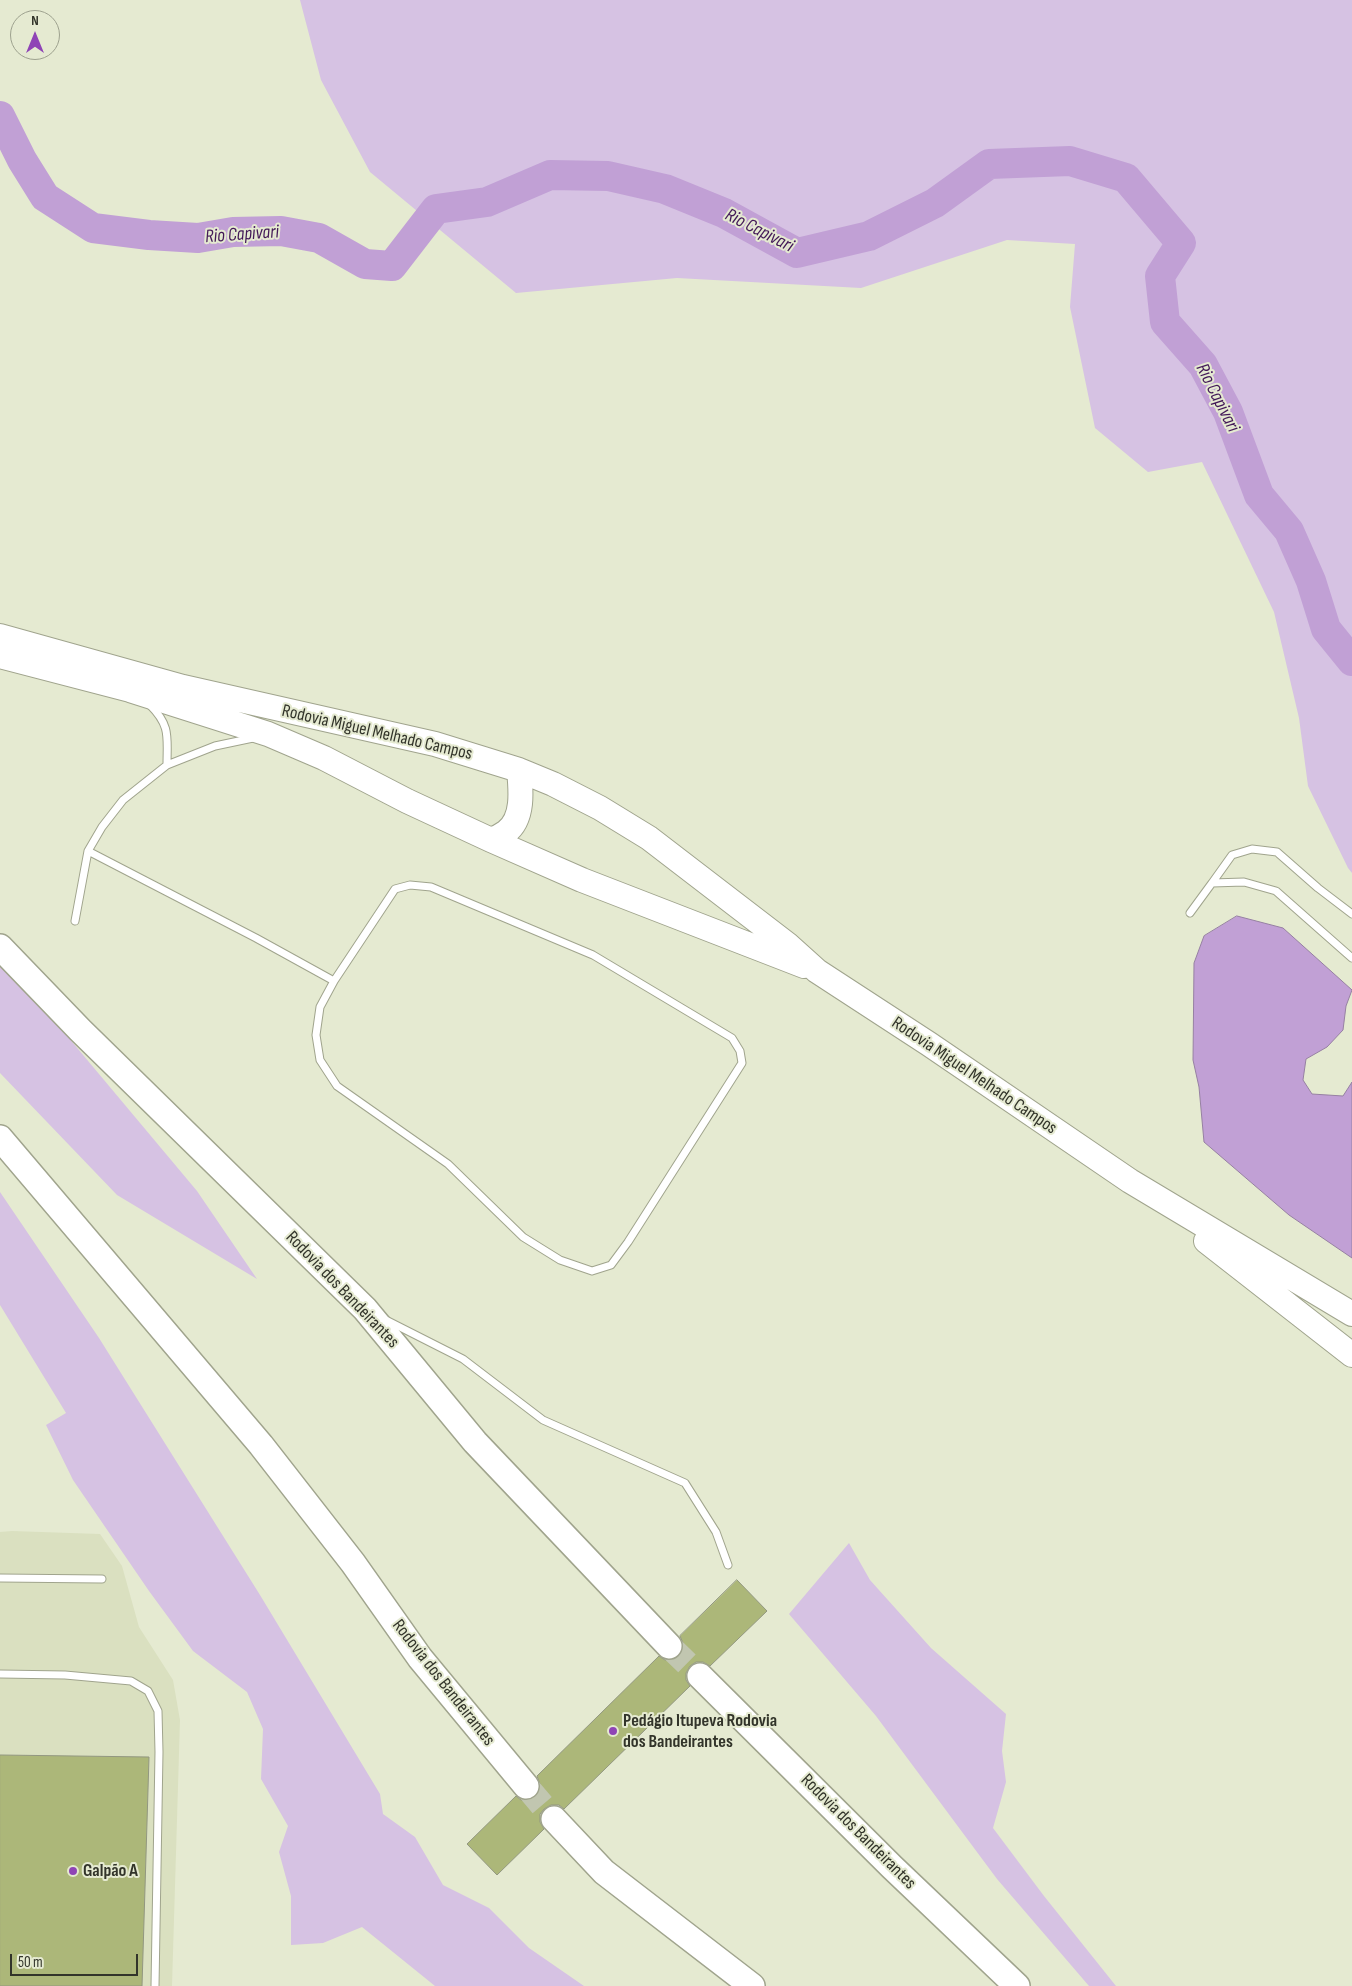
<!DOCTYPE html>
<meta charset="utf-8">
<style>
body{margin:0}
#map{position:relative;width:1352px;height:1986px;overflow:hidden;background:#e5ead1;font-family:"Sofia Sans Condensed",sans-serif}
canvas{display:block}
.north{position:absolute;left:10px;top:10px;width:50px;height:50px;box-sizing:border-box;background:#e5ead1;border:1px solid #9da18e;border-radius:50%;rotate:0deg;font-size:14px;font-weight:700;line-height:20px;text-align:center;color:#32342a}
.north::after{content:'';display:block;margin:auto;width:18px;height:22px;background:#8f44b6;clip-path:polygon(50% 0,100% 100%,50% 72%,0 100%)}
.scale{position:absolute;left:10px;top:1954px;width:128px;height:22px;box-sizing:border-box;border:2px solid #32342a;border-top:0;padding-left:6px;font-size:15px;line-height:18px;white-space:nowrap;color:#32342a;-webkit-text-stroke:4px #e5ead1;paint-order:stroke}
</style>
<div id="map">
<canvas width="1352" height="1986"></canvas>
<div class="north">N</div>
<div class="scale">50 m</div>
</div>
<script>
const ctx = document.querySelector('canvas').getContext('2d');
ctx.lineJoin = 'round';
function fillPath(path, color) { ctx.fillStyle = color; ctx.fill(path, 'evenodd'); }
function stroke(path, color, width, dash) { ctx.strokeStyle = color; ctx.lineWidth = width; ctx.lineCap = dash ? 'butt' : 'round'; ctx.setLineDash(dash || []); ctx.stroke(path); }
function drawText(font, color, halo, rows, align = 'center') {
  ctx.font = font + ' "Sofia Sans Condensed",sans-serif'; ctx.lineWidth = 4; ctx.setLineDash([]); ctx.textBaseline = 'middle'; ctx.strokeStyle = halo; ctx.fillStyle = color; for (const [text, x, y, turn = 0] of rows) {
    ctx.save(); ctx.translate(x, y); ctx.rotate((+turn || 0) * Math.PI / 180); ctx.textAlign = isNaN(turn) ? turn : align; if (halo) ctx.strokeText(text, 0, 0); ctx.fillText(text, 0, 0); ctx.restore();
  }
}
fillPath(new Path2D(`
 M12,1531L100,1534L122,1566L139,1627L173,1680L180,1720L172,1986H0V1532Z`), '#dae0c0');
fillPath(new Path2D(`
 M300,0H1352V873L1348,868L1308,786L1299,718L1274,612L1202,462L1148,472L1095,428L1070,307L1075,244L1007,240L861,288L677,278L516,293L370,172L321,80Z
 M0,966L68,1037L197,1191L257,1279L117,1195L0,1073Z
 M0,1192L99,1338L260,1595L380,1794L383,1814L415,1837L443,1885L489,1908L529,1948L584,1986H435L362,1927L323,1943L291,1945V1896L279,1852L288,1826L261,1779L263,1729L247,1692L193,1651L149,1591L73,1480L46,1425L66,1413L0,1305Z
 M849,1543L870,1580L931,1648L1006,1714L1002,1751L1006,1782L993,1828L1044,1896L1116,1986H1089L997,1879L876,1716L789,1614Z`), '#d6c2e3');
const water = new Path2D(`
 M1237,916L1283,928L1352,990L1346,1006L1343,1030L1327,1047L1306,1059L1303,1080L1312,1094L1343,1096L1352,1082V1258L1289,1215L1204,1142L1199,1087L1193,1060L1194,963L1204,936Z`);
fillPath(water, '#c1a0d5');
stroke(water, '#9680a2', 1);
stroke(new Path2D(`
 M0,116L22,160L45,197L93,228L149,235L198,238L233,232L281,231L319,238L365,264L392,266L436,209L487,202L550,175L608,176L665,189L724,213L797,253L869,236L935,203L989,164L1070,161L1126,178L1181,243L1160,276L1165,322L1203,365L1228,412L1259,495L1289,531L1311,581L1326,629L1352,661`), '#c1a0d5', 30);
const building = new Path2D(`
 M737,1580L767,1611L710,1666L703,1662H696L690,1666L686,1673V1680L690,1686L564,1809L559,1805H551L544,1809L540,1814V1822L544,1829L497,1875L467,1844L516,1796L521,1800H528L536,1797L539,1791L540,1784L537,1776L659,1656L665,1660H672L679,1656L683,1650V1643L680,1636Z
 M0,1755L149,1757L142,1986H0Z`);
fillPath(building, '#acb779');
stroke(building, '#929780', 1);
stroke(new Path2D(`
 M669,1646L700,1676
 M526,1786L554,1819`), '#c1c6b0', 25, [25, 12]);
const service = new Path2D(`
 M150,705C171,726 167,737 167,765
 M88,851L256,938L334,981L395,889L410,885L431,887L593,955L732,1038L740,1051L742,1063L628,1242L611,1265L592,1271L560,1260L523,1237L448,1164L337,1086L320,1060L316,1035L320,1007L334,981
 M1212,883L1232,855L1252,849L1277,852L1318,888L1352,914
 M1190,913L1212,883L1244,882L1276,891L1352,958
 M75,921L88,851L102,827L123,800L167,765L215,746L253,738
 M386,1320L463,1359L543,1420L685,1483L716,1532L728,1565
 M0,1578L102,1579
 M0,1674L65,1675L131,1681L148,1691L158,1711L159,1752L155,1986`);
const trunk = new Path2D(`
 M0,636L183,687L435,744L519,770L553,784L600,808L649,838L787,944L817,971L929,1044L1130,1181L1352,1314
 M0,656L130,690L268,734L324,758L407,801L491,840L582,880L804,966
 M491,840C496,838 502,835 506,832C524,819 521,790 519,770
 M1206,1241L1352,1355`);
const motorway = new Path2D(`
 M0,947L80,1030L365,1309L475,1442L669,1646
 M0,1138L261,1445L353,1563L420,1658L526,1786
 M700,1676L892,1867L1017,1986
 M554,1819L604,1872L752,1986`);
stroke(service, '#a0a48d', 9);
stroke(trunk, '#a0a48d', 26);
stroke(motorway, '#a0a48d', 28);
stroke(service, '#fff', 7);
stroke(trunk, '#fff', 24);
stroke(motorway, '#fff', 25);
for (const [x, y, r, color] of [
 [613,1731,5,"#8f44b6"],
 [73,1871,5,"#8f44b6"]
]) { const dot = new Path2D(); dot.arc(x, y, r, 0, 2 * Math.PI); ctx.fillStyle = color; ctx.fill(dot); stroke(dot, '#e5ead1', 2); }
drawText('18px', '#32342a', '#e5ead1', [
 ["Rodovia Miguel Melhado Campos",377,733,13],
 ["Rodovia Miguel Melhado Campos",974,1076,34],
 ["Rodovia dos Bandeirantes",342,1290,46],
 ["Rodovia dos Bandeirantes",443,1683,52],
 ["Rodovia dos Bandeirantes",858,1832,45]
]);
drawText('bold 18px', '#32342a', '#e5ead1', [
 ["Pedágio Itupeva Rodovia",623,1721],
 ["dos Bandeirantes",623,1742],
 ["Galpão A",83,1871]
], 'left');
drawText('italic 19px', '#431958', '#e5ead1', [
 ["Rio Capivari",759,231,27],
 ["Rio Capivari",242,235,-4],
 ["Rio Capivari",1217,398,63]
]);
</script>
